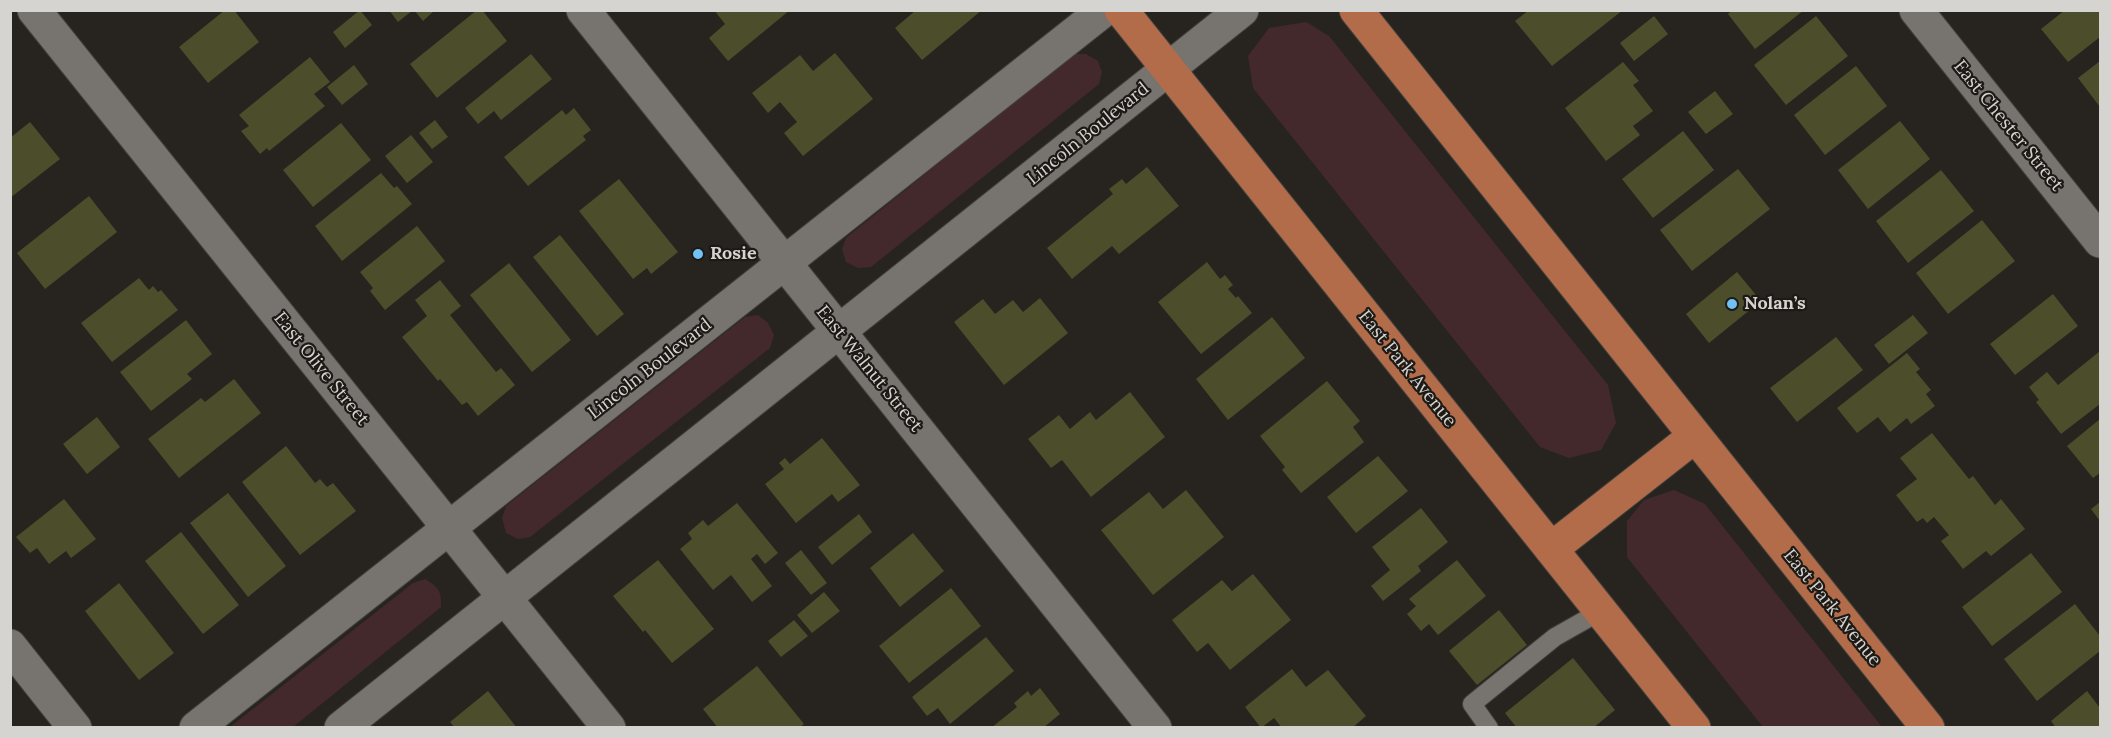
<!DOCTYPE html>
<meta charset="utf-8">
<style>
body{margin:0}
#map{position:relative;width:2111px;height:738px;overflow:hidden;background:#27241f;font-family:Lora,serif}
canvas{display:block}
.frame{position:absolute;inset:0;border:12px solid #d6d4d1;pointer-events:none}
</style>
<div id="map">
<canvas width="2111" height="738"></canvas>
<div class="frame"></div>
</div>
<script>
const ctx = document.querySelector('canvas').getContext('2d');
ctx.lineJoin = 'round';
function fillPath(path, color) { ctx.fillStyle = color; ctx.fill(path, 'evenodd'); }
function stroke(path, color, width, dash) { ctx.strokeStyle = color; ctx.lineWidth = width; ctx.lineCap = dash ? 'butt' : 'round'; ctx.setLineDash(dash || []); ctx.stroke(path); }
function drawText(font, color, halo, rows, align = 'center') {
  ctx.font = font + ' Lora,serif'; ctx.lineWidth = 4.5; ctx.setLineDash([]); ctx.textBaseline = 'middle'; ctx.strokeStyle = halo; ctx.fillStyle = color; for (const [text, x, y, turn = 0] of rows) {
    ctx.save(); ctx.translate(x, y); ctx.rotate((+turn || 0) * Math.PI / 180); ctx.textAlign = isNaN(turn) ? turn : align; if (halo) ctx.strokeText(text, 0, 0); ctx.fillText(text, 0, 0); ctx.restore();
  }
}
fillPath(new Path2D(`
 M1306,22L1329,36L1608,385L1616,423L1601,450L1569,458L1540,447L1253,88L1248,56L1269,28Z
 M1074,54H1086L1098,61L1102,72L1099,84L871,267L858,268L846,262L842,249L846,238Z
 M758,315L768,323L774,335L770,348L530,537L518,539L506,533L502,518L506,506L745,317Z
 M1674,490L1705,504L1882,727H1763L1627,557V521L1644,500Z
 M425,579C438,587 442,591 441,607L293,727H230L413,583Z`), '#43292b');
fillPath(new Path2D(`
 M225,10H234L259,42L208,83L179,47Z
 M360,10L372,25L345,48L333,32Z
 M389,10H413L398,22Z
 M414,10H435L423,21Z
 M477,10H482L507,41L437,98L410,64Z
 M714,10H790L728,61L709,38L725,24Z
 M916,10H982L922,60L895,28Z
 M1529,10H1623L1552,66L1515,21Z
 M1732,10H1804L1755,49L1728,14Z
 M2065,10H2100V37L2068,62L2041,29Z
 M1654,16L1668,34L1634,61L1620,43Z
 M1816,16L1848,56L1786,105L1754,65Z
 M835,53L873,99L803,156L784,133L797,122L780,102L768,113L752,93L800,55L813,71Z
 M531,54L552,79L501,120L494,111L478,124L465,108Z
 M310,57L330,82L314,94L325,106L269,151L267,148L260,154L241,131L249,126L239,115Z
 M2100,61V107L2078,78Z
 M1623,62L1639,81L1633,85L1653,111L1633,126L1640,135L1606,161L1565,108Z
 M354,65L368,84L342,105L327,87Z
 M1856,66L1887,106L1825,155L1794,115Z
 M1715,91L1733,114L1706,134L1688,112Z
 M574,108L591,130L583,136L586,140L528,186L504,157L562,110L566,115Z
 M435,120L448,137L432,149L419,133Z
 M1900,121L1930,159L1868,209L1838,170Z
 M30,122L60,159L10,198V138Z
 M341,123L371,160L313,207L283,170Z
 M1683,131L1714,170L1653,218L1622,179Z
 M411,135L433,162L407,183L385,156Z
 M1147,167L1179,206L1119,254L1112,246L1072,279L1047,248L1113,194L1109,189L1122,179L1126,184Z
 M1738,169L1770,209L1692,271L1660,230Z
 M1941,170L1974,211L1908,263L1876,221Z
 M381,173L394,188L397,186L412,204L342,261L315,226Z
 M619,179L678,252L651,274L647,268L633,279L579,211Z
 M89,196L117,232L45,289L17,253Z
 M1982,220L2015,261L1948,314L1916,273Z
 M417,226L445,261L385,310L370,291L373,288L360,272Z
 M560,235L624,314L597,336L533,257Z
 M1207,262L1220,279L1225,275L1233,285L1228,289L1236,298L1238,296L1252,313L1201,354L1158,302Z
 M509,263L571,340L532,372L470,295Z
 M1737,272L1761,301L1709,343L1686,314Z
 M139,278L149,290L153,286L158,292L161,290L178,310L112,362L81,323Z
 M440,280L461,306L450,315L496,372L501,368L515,385L478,416L467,402L462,405L440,379L438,381L402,337L427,316L415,300Z
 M2053,294L2078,326L2015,375L1990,344Z
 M1040,298L1068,333L1004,385L954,322L983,299L995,314L1013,300L1023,312Z
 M1913,315L1928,333L1889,364L1874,345Z
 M1272,317L1305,358L1228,420L1196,379Z
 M186,320L212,354L187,374L192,379L151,411L120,372Z
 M1836,337L1863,370L1797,422L1770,388Z
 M2100,351V404L2061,434L2036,402L2039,400L2029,387L2047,372L2058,385Z
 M1907,353L1920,369L1916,372L1931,390L1926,394L1935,406L1911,424L1907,418L1890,432L1878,417L1857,433L1837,408Z
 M234,379L261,413L179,478L148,439L201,398L205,402Z
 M1327,381L1360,421L1353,427L1364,442L1301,493L1282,470L1285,467L1260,436Z
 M1130,392L1165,437L1091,497L1062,460L1051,468L1028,439L1059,415L1070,429L1090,412L1096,420Z
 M97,417L120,447L87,474L63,444Z
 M2100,419V473L2093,478L2067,446Z
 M1932,433L1969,479L1973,476L1995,505L2001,499L2025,529L1991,556L1986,551L1963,569L1941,541L1949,535L1934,517L1927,523L1923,518L1917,522L1896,495L1917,479L1900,458Z
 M822,438L860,485L838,502L832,494L796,523L765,484L784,469L779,463L785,458L790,464Z
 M286,446L315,483L320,479L327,487L333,483L356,511L300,555L242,482Z
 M1378,456L1408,491L1356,533L1327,497Z
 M1186,490L1224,537L1153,595L1101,530L1149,492L1163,509Z
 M228,493L286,566L248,597L190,523Z
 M64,499L96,539L71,558L66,551L49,564L37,548L30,553L16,537Z
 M2100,502V521L2091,509Z
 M737,503L778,553L765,564L757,554L751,559L772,586L752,602L731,575L713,590L680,549L692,539L688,533L703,520L708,526Z
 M1421,508L1448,542L1418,566L1421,571L1383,601L1371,586L1390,570L1372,547Z
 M859,514L872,532L832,565L818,547Z
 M181,532L239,605L203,634L145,561Z
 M913,533L944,571L900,607L870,568Z
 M801,550L827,583L811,595L785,563Z
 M2031,553L2062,592L1992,646L1962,607Z
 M658,560L714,629L672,663L645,630L643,632L613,596Z
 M1457,560L1486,596L1438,635L1429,624L1421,631L1407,614L1416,606L1409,599Z
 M1253,574L1291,620L1230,670L1208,643L1197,652L1172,620L1222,580L1232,591Z
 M119,583L174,653L139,680L85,611Z
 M951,588L981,626L909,683L879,646Z
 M824,592L840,611L812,633L797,615Z
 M2075,604L2100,636V651L2037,701L2004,659Z
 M1499,610L1527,645L1477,685L1449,651Z
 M794,620L808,636L781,657L768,641Z
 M986,637L1014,671L950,724L938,708L927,716L912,697Z
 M1573,658L1615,710L1593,728H1517L1505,713Z
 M757,666L804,724L799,728H718L703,709Z
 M1292,669L1306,687L1328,670L1366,716L1352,728H1282L1274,718L1261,728L1245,707Z
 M1040,688L1060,714L1043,728H991L1017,707L1014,703L1028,691L1031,696Z
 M488,691L517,728H455L450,722Z
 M2087,691L2100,708V728H2056L2051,721Z`), '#4c4d2a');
const service = new Path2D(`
 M1489,728L1472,704L1555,637L1601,611`);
const minor = new Path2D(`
 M34,10L609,728
 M583,10L1155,728
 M1916,10L2100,241
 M10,646L75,728
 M196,728L1104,10
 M341,728L1242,10`);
const trunk = new Path2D(`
 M1121,10L1694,728
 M1356,10L1928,728
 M1551,549L1695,436`);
stroke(service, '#43413d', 20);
stroke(minor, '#43413d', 35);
stroke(trunk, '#43413d', 35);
stroke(service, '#77736e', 18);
stroke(minor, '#77736e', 33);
stroke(trunk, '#b26c4a', 33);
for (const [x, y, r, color] of [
 [698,254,6,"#72c1f5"],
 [1732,304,6,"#72c1f5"]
]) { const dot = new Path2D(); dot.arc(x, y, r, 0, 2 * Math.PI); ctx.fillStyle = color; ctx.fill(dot); stroke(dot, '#1d1a16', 2); }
drawText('18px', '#d6d4d1', '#1d1a16', [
 ["East Chester Street",2008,126,51],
 ["Lincoln Boulevard",1088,134,-39],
 ["East Olive Street",321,369,51],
 ["Lincoln Boulevard",650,369,-38],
 ["East Walnut Street",869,369,51],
 ["East Park Avenue",1407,369,51],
 ["East Park Avenue",1832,608,51]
]);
drawText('bold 18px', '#d6d4d1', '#1d1a16', [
 ["Rosie",710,254],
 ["Nolan’s",1744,304]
], 'left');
</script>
